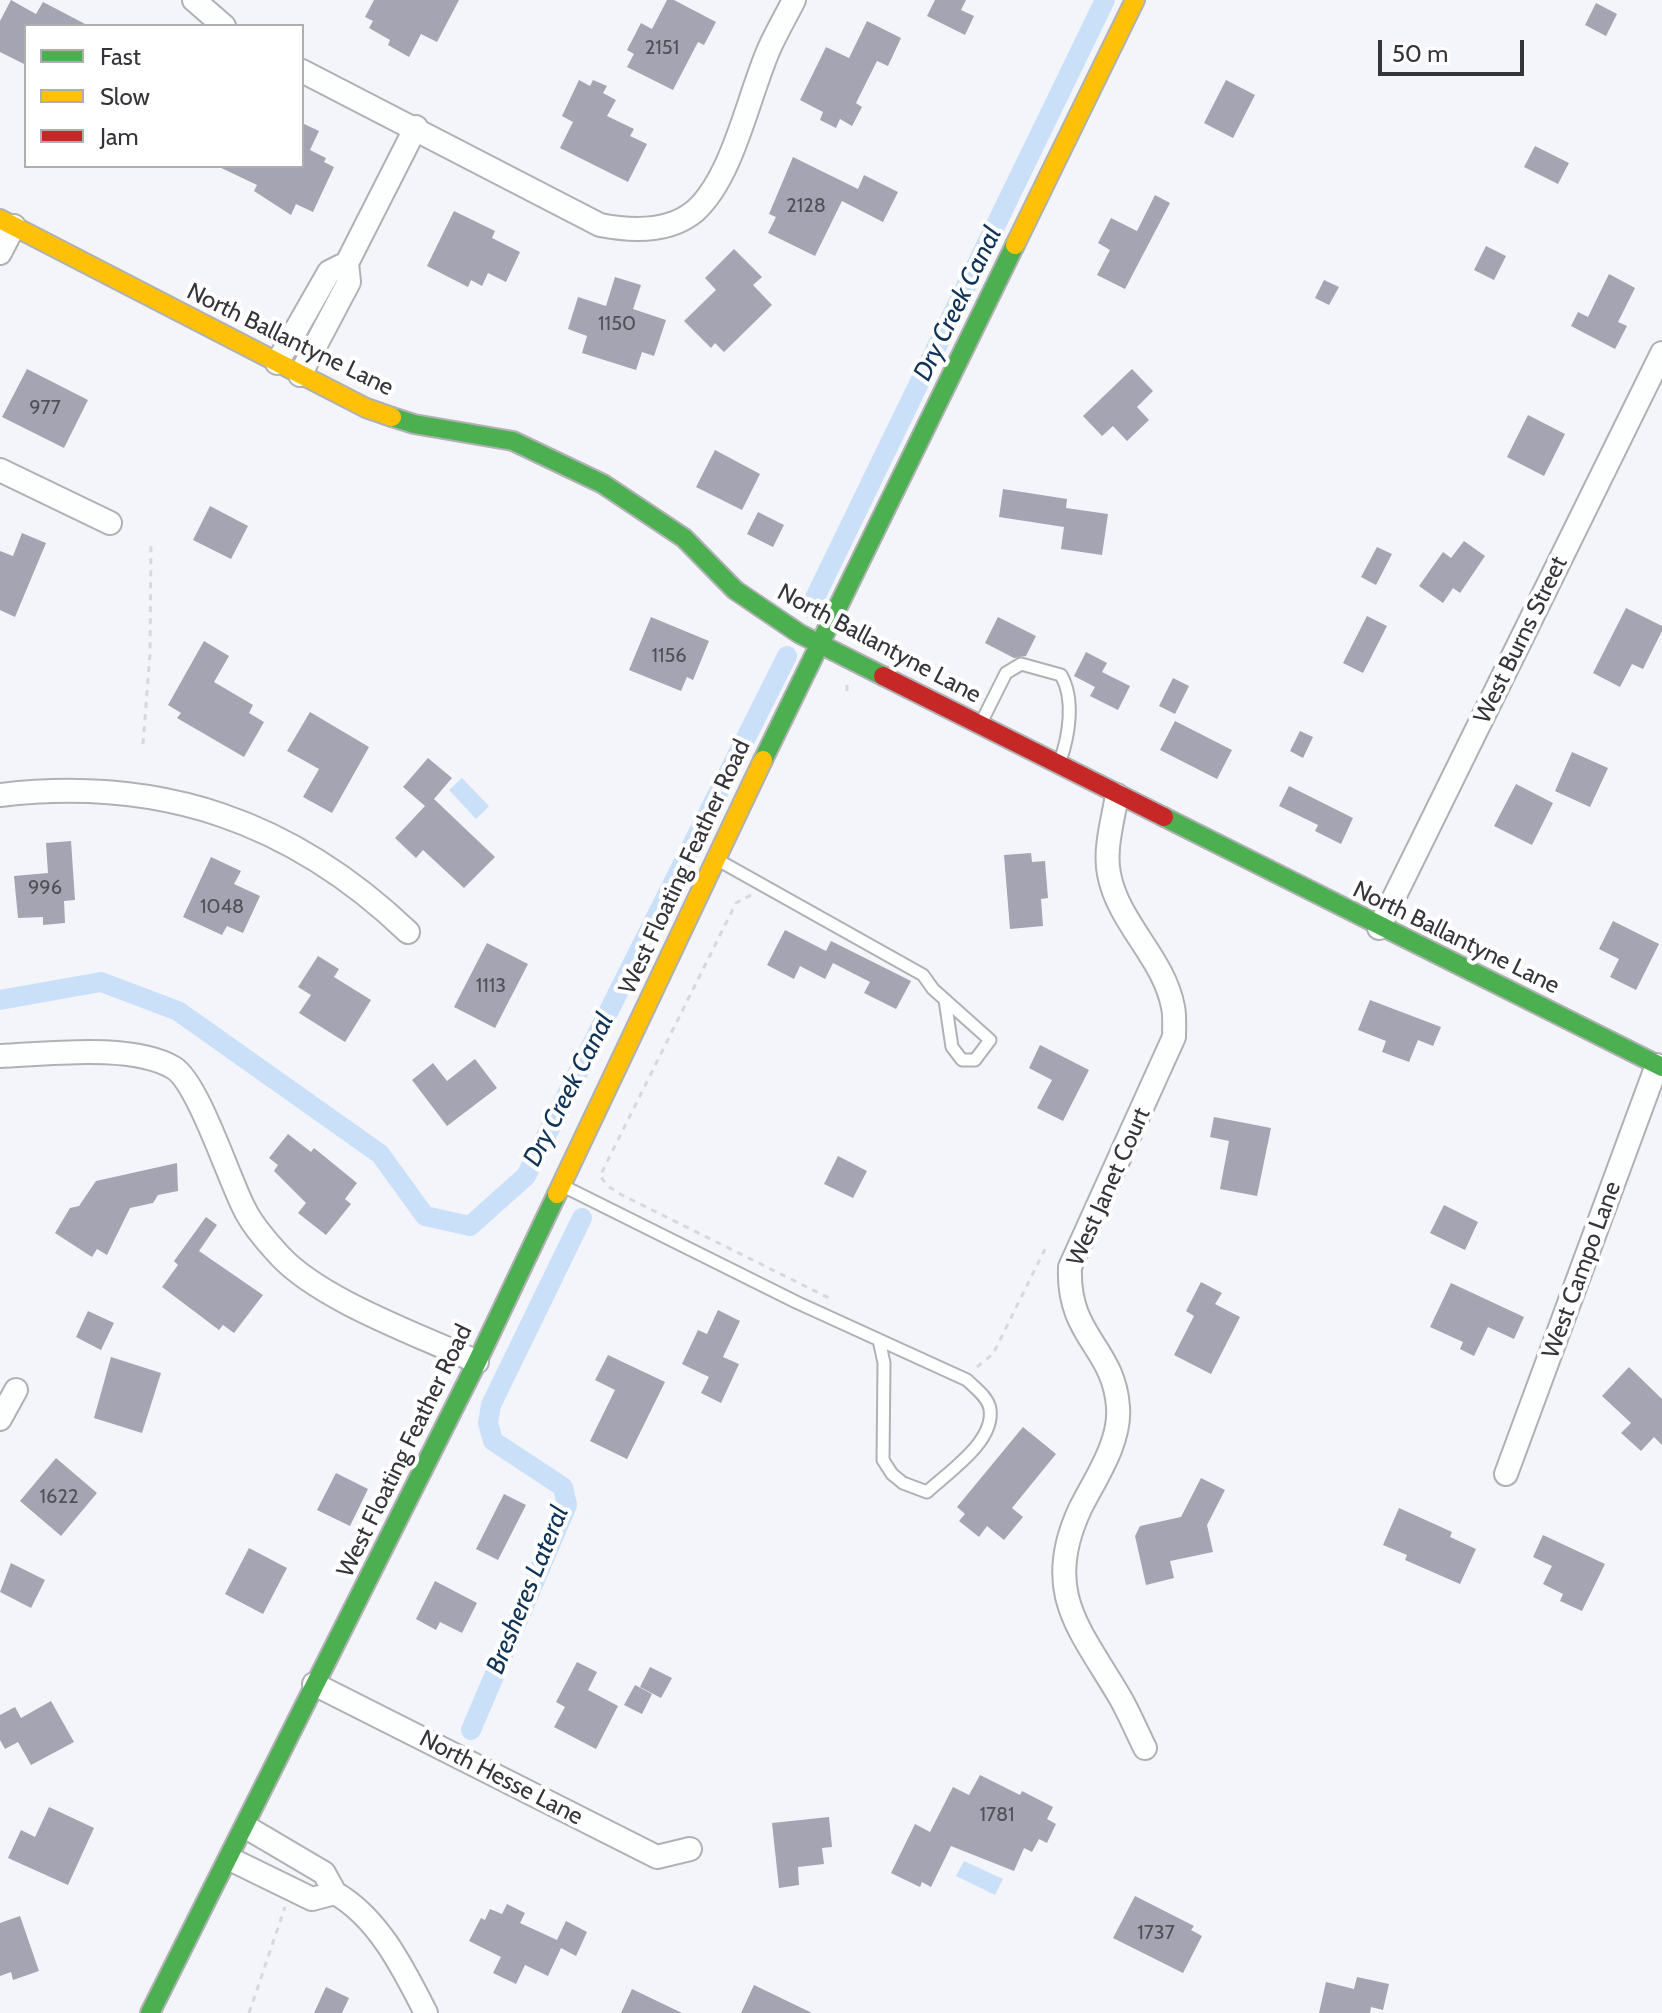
<!DOCTYPE html>
<style>
body{margin:0}
#map{position:relative;width:1662px;height:2013px;overflow:hidden;background:#f4f5fb;font-family:Cabin,sans-serif}
canvas{display:block}
.legend{position:absolute;left:24px;top:24px;width:280px;height:144px;box-sizing:border-box;background:#fff;border:2px solid #aeaeb0;margin:0;padding:10px 14px;list-style:none;font-size:24px;color:#343539}
.legend li{display:flex;align-items:center;gap:16px;height:40px}
.legend b{width:40px;border:2px solid #aeaeb0}
.scale{position:absolute;left:1378px;top:40px;width:146px;height:36px;box-sizing:border-box;border:4px solid #343539;border-top:0;padding-left:10px;font-size:24px;line-height:28px;white-space:nowrap;color:#343539;-webkit-text-stroke:6px #fff;paint-order:stroke}
</style>
<div id="map">
<canvas width="1662" height="2013"></canvas>
<ul class="legend">
<li><b style="height:10px;background:#4caf50"></b>Fast</li>
<li><b style="height:10px;background:#ffc107"></b>Slow</li>
<li><b style="height:10px;background:#c62828"></b>Jam</li>
</ul>
<div class="scale">50 m</div>
</div>
<script>
const ctx = document.querySelector('canvas').getContext('2d');
ctx.lineJoin = 'round';
function fillPath(path, color) { ctx.fillStyle = color; ctx.fill(path, 'evenodd'); }
function stroke(path, color, width, dash) { ctx.strokeStyle = color; ctx.lineWidth = width; ctx.lineCap = dash ? 'butt' : 'round'; ctx.setLineDash(dash || []); ctx.stroke(path); }
function drawText(font, color, halo, rows, align = 'center') {
  ctx.font = font + ' Cabin,sans-serif'; ctx.lineWidth = 8; ctx.setLineDash([]); ctx.textBaseline = 'middle'; ctx.strokeStyle = halo; ctx.fillStyle = color; for (const [text, x, y, turn = 0] of rows) {
    ctx.save(); ctx.translate(x, y); ctx.rotate((+turn || 0) * Math.PI / 180); ctx.textAlign = isNaN(turn) ? turn : align; if (halo) ctx.strokeText(text, 0, 0); ctx.fillText(text, 0, 0); ctx.restore();
  }
}
fillPath(new Path2D(`
 M462,778L489,806L476,819L449,790Z
 M964,1861L1003,1879L995,1895L956,1876Z`), '#cae0f9');
stroke(new Path2D(`
 M810,608L1105,0
 M0,1000L101,982L178,1011L380,1154L425,1216L470,1226L526,1176L787,656
 M471,1730L567,1505L563,1487L493,1441L488,1423L491,1405L582,1218`), '#cae0f9', 20);
fillPath(new Path2D(`
 M11,0L36,14L43,2L89,26H26V65L0,52V21Z
 M374,0H459L437,42L421,34L409,57L388,45L390,40L369,28L373,21L365,17Z
 M667,0H674L716,22L704,45L698,42L673,90L627,67L634,54L627,50L641,23L652,29Z
 M935,0H966L961,10L974,16L965,35L927,16Z
 M1596,3L1617,14L1606,36L1585,25Z
 M867,21L901,38L888,66L877,61L856,103L862,107L852,126L840,119L836,128L820,120L823,112L800,100L826,47L849,58Z
 M579,80L590,86L593,80L607,86L603,93L616,100L607,116L634,129L630,136L647,144L628,182L560,148L573,122L562,116Z
 M1226,80L1255,95L1233,138L1204,123Z
 M302,123L319,131L310,150L326,158L324,162L334,167L313,212L296,204L291,215L254,191L257,185L217,166H302Z
 M1535,146L1569,163L1558,184L1524,167Z
 M793,157L858,189L864,175L898,192L883,222L842,201L815,256L768,233L776,217L769,214Z
 M1155,195L1170,203L1125,289L1097,275L1110,250L1098,243L1111,218L1137,231Z
 M454,211L495,231L492,238L520,252L506,282L488,273L482,286L471,280L468,287L427,266Z
 M1486,246L1506,256L1494,280L1474,270Z
 M734,249L762,277L753,285L772,305L724,352L715,343L711,348L684,321L716,290L705,278Z
 M1609,274L1635,288L1618,322L1627,326L1615,349L1571,326L1578,312L1588,317Z
 M615,277L641,285L633,309L666,320L654,356L642,352L636,370L582,353L587,336L568,329L578,297L606,306Z
 M1324,280L1339,287L1329,305L1315,298Z
 M27,369L88,400L64,448L2,417Z
 M1132,369L1153,391L1137,407L1149,420L1127,441L1113,426L1102,436L1083,416Z
 M1528,415L1565,434L1544,476L1507,457Z
 M715,450L760,474L742,510L696,487Z
 M1003,489L1067,499L1066,508L1108,514L1102,555L1061,549L1064,527L999,517Z
 M210,506L248,526L231,559L193,540Z
 M758,512L784,525L773,547L747,534Z
 M22,533L46,543L15,617L0,610V551L13,556Z
 M1464,541L1485,556L1460,593L1453,588L1443,603L1419,586L1443,552L1451,558Z
 M1377,547L1392,554L1376,585L1361,577Z
 M1626,608L1662,626V631L1643,669L1632,664L1620,687L1593,673Z
 M1367,616L1387,626L1363,673L1343,663Z
 M651,617L709,641L693,680L687,677L681,691L629,670Z
 M998,617L1036,636L1026,656L1014,658L985,643Z
 M204,641L229,656L214,682L253,705L249,713L264,722L244,757L177,718L181,713L168,705Z
 M1086,652L1107,663L1102,672L1130,686L1118,710L1090,696L1095,687L1074,676Z
 M1173,678L1189,686L1175,714L1159,706Z
 M310,712L369,747L332,813L303,797L319,769L287,751Z
 M1175,721L1232,750L1217,779L1160,750Z
 M1300,731L1313,737L1303,758L1290,751Z
 M1572,752L1608,768L1590,807L1555,791Z
 M428,758L452,778L434,799L495,857L464,888L423,850L416,858L395,838L425,806L403,787Z
 M1516,784L1553,803L1532,845L1494,826Z
 M1289,786L1353,818L1341,844L1315,831L1318,825L1279,806Z
 M71,841L75,900L64,901L65,923L43,925V917L18,918L14,876L48,873L46,843Z
 M1031,853L1032,862L1045,861L1048,898L1041,899L1043,926L1010,929L1004,855Z
 M211,857L241,871L234,884L260,896L243,933L227,926L222,935L183,917Z
 M1613,921L1659,944L1636,990L1610,977L1619,959L1599,949Z
 M785,930L826,951L831,941L911,981L896,1009L864,993L870,982L833,963L825,979L800,966L794,979L767,965Z
 M487,943L528,964L495,1028L454,1007Z
 M318,956L339,969L334,977L371,1000L345,1042L299,1013L311,995L298,987Z
 M1370,1000L1441,1027L1433,1046L1418,1040L1409,1062L1382,1052L1386,1041L1358,1030Z
 M1040,1045L1089,1070L1063,1121L1037,1108L1052,1080L1029,1068Z
 M475,1059L497,1088L447,1126L412,1080L433,1063L447,1081Z
 M1214,1117L1271,1128L1257,1196L1220,1189L1229,1141L1210,1137Z
 M288,1134L311,1152L314,1148L357,1183L345,1199L351,1204L326,1235L298,1213L306,1203L274,1171L278,1165L269,1158Z
 M838,1156L867,1171L853,1198L824,1184Z
 M177,1163L178,1191L158,1195L153,1203L130,1208L107,1255L97,1249L92,1257L55,1233L70,1208L79,1206L96,1181Z
 M1444,1205L1478,1222L1465,1250L1430,1233Z
 M206,1217L217,1225L199,1251L263,1295L234,1333L223,1325L219,1330L162,1287L178,1265L174,1261Z
 M1201,1282L1222,1293L1215,1304L1240,1317L1211,1374L1174,1355L1194,1316L1186,1311Z
 M1451,1283L1524,1317L1514,1339L1488,1327L1474,1356L1460,1349L1463,1342L1430,1327Z
 M718,1310L740,1321L723,1357L739,1364L721,1403L701,1393L709,1377L682,1364L698,1330L707,1334Z
 M88,1311L114,1323L101,1350L76,1337Z
 M608,1355L665,1382L627,1459L590,1441L615,1390L595,1380Z
 M111,1357L161,1373L142,1433L94,1418Z
 M1629,1367L1662,1399V1445L1654,1437L1641,1451L1621,1433L1631,1423L1602,1396Z
 M1023,1427L1056,1454L1012,1508L1023,1517L1004,1540L987,1526L979,1537L959,1521L965,1514L957,1507Z
 M56,1458L97,1493L61,1536L20,1501Z
 M336,1473L368,1489L350,1526L317,1510Z
 M1201,1478L1225,1490L1207,1525L1213,1552L1170,1561L1174,1578L1146,1585L1135,1536L1140,1526L1181,1517Z
 M504,1494L526,1505L498,1560L476,1549Z
 M1399,1508L1452,1532L1450,1537L1476,1549L1460,1584L1405,1560L1407,1555L1383,1545Z
 M1543,1535L1605,1564L1582,1611L1560,1601L1563,1594L1543,1584L1552,1566L1533,1557Z
 M249,1548L287,1568L263,1614L225,1594Z
 M11,1563L45,1580L31,1608L0,1592Z
 M435,1581L477,1603L462,1633L440,1622L436,1630L416,1619Z
 M577,1662L597,1672L588,1690L618,1706L596,1749L554,1727L565,1707L556,1702Z
 M650,1667L672,1678L661,1698L640,1687Z
 M635,1685L652,1694L642,1714L624,1705Z
 M51,1701L74,1742L31,1765L18,1742L5,1749L0,1740V1715L15,1707L21,1718Z
 M980,1775L1020,1795L1022,1791L1053,1807L1047,1819L1056,1824L1047,1843L1039,1839L1032,1852L1024,1848L1014,1871L951,1846L931,1887L922,1882L920,1887L891,1873L915,1824L930,1832L953,1787L969,1795Z
 M49,1807L94,1828L68,1885L8,1858L21,1830L35,1837Z
 M829,1817L832,1847L822,1848L824,1864L798,1867L799,1885L779,1888L772,1823Z
 M1135,1896L1194,1926L1191,1930L1202,1936L1183,1973L1113,1938Z
 M507,1904L525,1913L520,1923L557,1940L566,1921L587,1932L576,1956L561,1948L548,1976L525,1965L516,1984L493,1973L501,1957L469,1941L481,1918L485,1920L490,1909L502,1914Z
 M20,1916L39,1971L13,1980L11,1972L0,1976V1923Z
 M1357,1977L1389,1984L1383,2010L1371,2007L1370,2013H1319L1326,1982L1354,1989Z
 M754,1985L812,2013H741Z
 M326,1987L349,1998L342,2013H314Z
 M632,1989L682,2013H621Z`), '#a4a4b2');
const lane = new Path2D(`
 M981,723L1006,673L1021,664L1061,675C1075,699 1069,736 1060,761
 M716,859L923,975L933,989L990,1040L975,1060H962L952,1047L945,1000
 M561,1185L796,1302L967,1380C975,1388 988,1397 990,1409C995,1442 948,1472 927,1492L903,1483L892,1474L883,1460L884,1363L879,1340`);
const street = new Path2D(`
 M194,0L224,26
 M302,71L600,225C631,231 669,233 695,211C733,177 748,97 769,49C776,33 786,16 794,0
 M0,253L14,226
 M347,263L416,127
 M277,363L329,272L347,263L349,282L300,375
 M0,470L110,523
 M0,795C160,776 292,821 408,932
 M1117,795C1113,820 1104,849 1109,874C1118,923 1164,958 1173,1007C1175,1016 1174,1028 1174,1037L1070,1267C1067,1337 1114,1347 1118,1407C1121,1442 1095,1479 1080,1509C1041,1593 1081,1630 1121,1699C1130,1715 1137,1732 1145,1748
 M1379,928L1662,353
 M0,1056C47,1054 133,1043 174,1068C198,1083 229,1179 244,1208C252,1225 267,1242 280,1256C322,1301 420,1335 477,1362
 M0,1419L16,1390
 M1506,1474L1657,1065
 M314,1684L657,1857L690,1849
 M230,1859L312,1899L335,1893L324,1873L246,1827
 M335,1893C379,1918 404,1970 426,2013`);
const fast = new Path2D(`
 M392,417L414,424L513,441L603,484L684,538L735,590L800,634L883,676
 M763,760L1015,245
 M1164,817L1662,1067
 M150,2013L477,1362L557,1194`);
const slow = new Path2D(`
 M0,219L366,408L392,417
 M1015,245L1135,0
 M557,1194L763,760`);
const jam = new Path2D(`
 M883,676L1164,817`);
stroke(lane, '#b0b1b5', 15);
stroke(street, '#b0b1b5', 26);
stroke(fast, '#b0b1b5', 22);
stroke(slow, '#b0b1b5', 22);
stroke(jam, '#b0b1b5', 22);
stroke(new Path2D(`
 M847,685V697
 M143,744L150,654L151,543
 M751,895L736,903L731,913L600,1176L608,1186L622,1195L833,1300
 M977,1367L993,1354L1046,1247
 M249,2013L285,1907`), '#d7d8da', 3, [6, 6]);
stroke(lane, '#fdfefe', 11);
stroke(street, '#fdfefe', 22);
stroke(fast, '#4caf50', 18);
stroke(slow, '#ffc107', 18);
stroke(jam, '#c62828', 18);
drawText('20px', '#505157', null, [
 ["2151",662,48],
 ["2128",806,206],
 ["1150",617,324],
 ["977",45,408],
 ["1156",669,656],
 ["996",45,888],
 ["1048",222,907],
 ["1113",491,986],
 ["1622",59,1497],
 ["1781",997,1815],
 ["1737",1156,1933]
]);
drawText('24px', '#343539', '#fff', [
 ["North Ballantyne Lane",290,340,26],
 ["West Burns Street",1521,640,-64],
 ["North Ballantyne Lane",879,644,28],
 ["West Floating Feather Road",685,867,-65],
 ["North Ballantyne Lane",1456,938,26],
 ["West Janet Court",1109,1187,-66],
 ["West Campo Lane",1582,1270,-70],
 ["West Floating Feather Road",405,1451,-64],
 ["North Hesse Lane",501,1778,27]
]);
drawText('italic 26px', '#0e3356', '#fff', [
 ["Dry Creek Canal",958,304,-64],
 ["Dry Creek Canal",569,1090,-63],
 ["Bresheres Lateral",528,1590,-68]
]);
</script>
